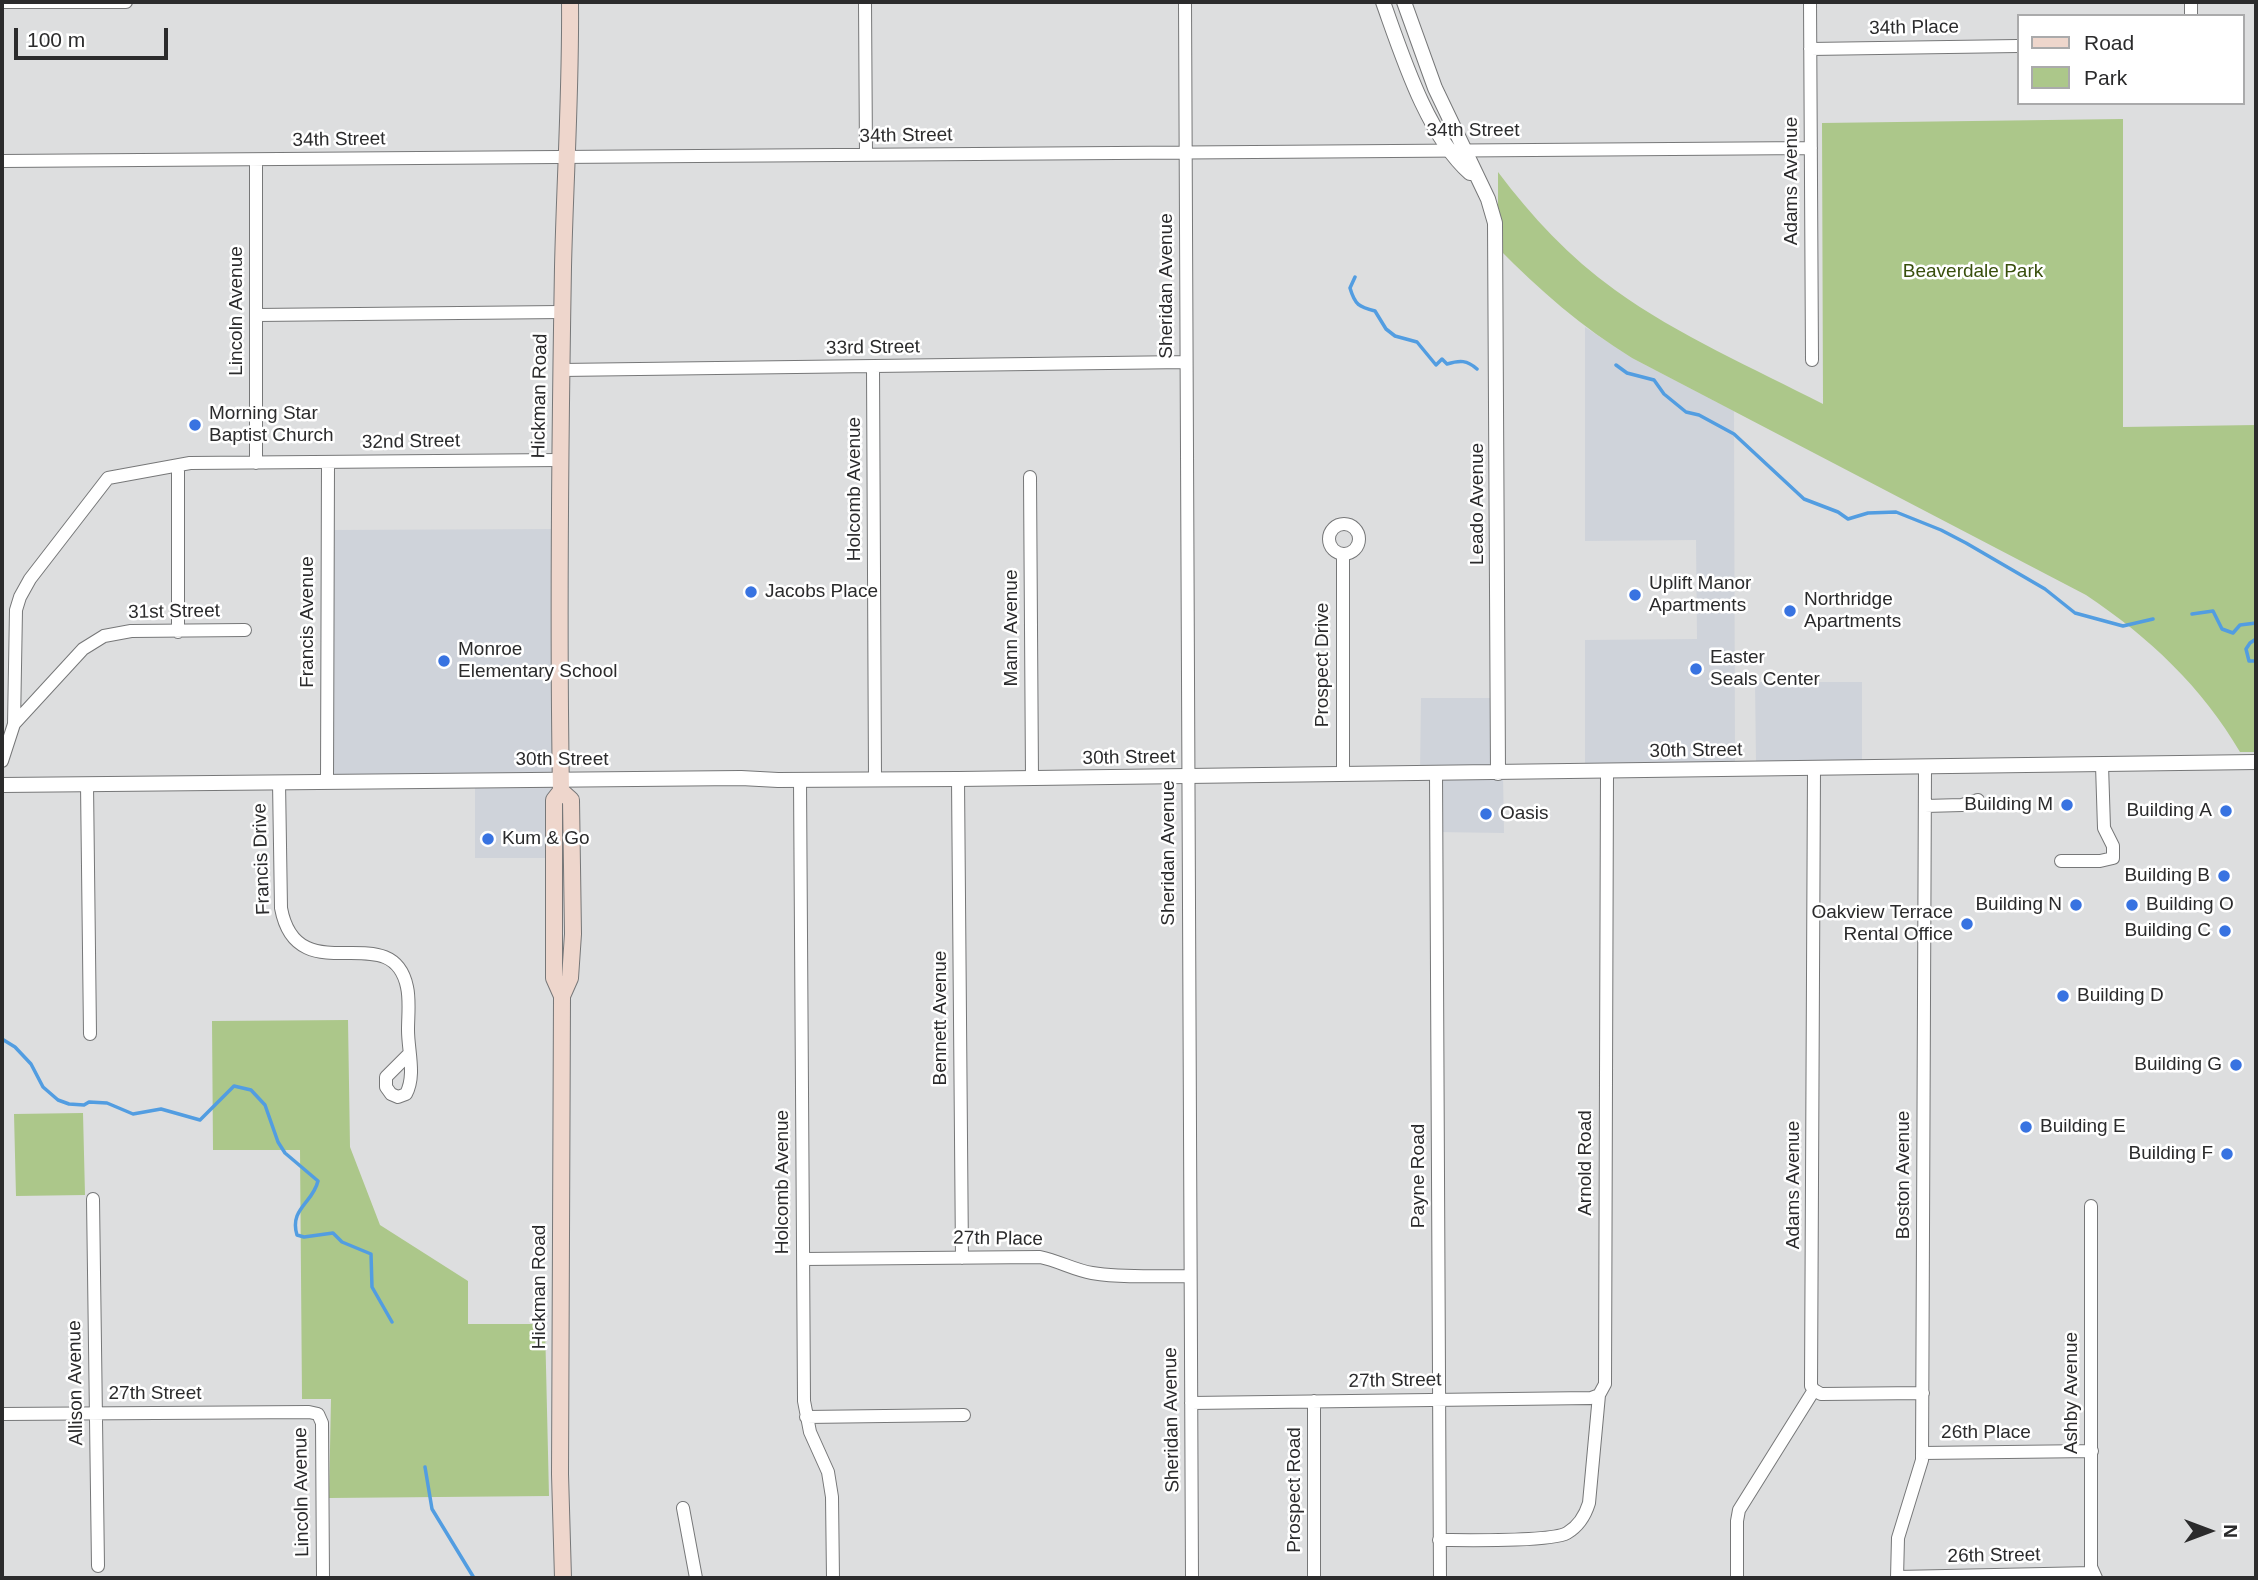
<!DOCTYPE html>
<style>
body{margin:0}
#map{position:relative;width:2258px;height:1580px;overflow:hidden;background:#dddedf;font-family:Helvetica,sans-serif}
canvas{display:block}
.frame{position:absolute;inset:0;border:4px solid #2b2b2c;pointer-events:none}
.legend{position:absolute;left:2017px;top:14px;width:228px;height:91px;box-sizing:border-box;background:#fff;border:2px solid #aaaaab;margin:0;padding:9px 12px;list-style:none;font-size:21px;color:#2b2b2c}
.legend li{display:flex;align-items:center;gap:14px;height:35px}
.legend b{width:35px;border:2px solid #aaaaab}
.north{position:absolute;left:2174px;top:1496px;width:70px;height:70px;-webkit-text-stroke:5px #fff;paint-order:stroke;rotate:90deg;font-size:19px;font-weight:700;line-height:28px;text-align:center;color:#2b2b2c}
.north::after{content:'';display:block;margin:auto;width:24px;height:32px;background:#2b2b2c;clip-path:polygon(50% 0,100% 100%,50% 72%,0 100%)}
.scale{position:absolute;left:14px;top:28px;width:154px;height:32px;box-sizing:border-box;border:4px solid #2b2b2c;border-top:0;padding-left:9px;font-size:21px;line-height:24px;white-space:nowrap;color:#2b2b2c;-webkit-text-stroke:5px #fff;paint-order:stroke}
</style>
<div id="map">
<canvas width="2258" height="1580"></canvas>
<div class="frame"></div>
<ul class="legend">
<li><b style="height:9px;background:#eed6cc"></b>Road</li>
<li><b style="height:19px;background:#acc78a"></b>Park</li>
</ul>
<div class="north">N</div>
<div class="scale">100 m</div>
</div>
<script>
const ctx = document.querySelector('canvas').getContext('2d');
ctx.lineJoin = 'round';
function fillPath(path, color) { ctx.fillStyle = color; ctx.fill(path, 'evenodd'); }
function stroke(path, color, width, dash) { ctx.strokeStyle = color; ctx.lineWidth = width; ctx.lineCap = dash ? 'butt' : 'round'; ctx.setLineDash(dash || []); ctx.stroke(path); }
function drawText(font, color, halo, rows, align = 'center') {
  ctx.font = font + ' Helvetica,sans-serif'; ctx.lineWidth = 5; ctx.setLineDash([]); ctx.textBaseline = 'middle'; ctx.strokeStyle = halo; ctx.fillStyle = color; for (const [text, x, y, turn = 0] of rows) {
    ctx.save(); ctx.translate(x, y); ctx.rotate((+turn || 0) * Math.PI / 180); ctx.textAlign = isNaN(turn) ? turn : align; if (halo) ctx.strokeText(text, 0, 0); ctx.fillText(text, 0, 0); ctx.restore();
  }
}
fillPath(new Path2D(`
 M1585,327L1632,358L1734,411L1735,762L1756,761L1755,682H1862V768L1585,772V640L1697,639L1696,540L1585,541Z
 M560,529L561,858H475V781L327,782L328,530Z
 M1421,698H1498L1503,773L1504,833L1436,832V774H1420Z`), '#cfd3da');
fillPath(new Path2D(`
 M2123,119V427L2256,425V752H2240C2202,687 2149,637 2086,595L1632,358C1582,327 1539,290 1498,248V172C1532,217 1569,257 1615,290C1679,336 1753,368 1823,404L1822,123Z
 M348,1020L350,1147L380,1225L468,1281V1324H545L549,1496L329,1498L331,1399H302L300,1150H213L212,1021Z
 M83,1113L85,1195L16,1196L14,1114Z`), '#acc78a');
stroke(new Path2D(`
 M1355,277L1350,288C1355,305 1359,307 1375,311L1386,329L1395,336L1417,342L1436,365L1442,359L1447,364C1460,360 1467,360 1477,369
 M1616,365L1627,373L1654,380L1664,394L1686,412L1699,415L1734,434L1804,499L1838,512L1848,519L1868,513L1896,512L1941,530L1966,543L2045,589L2075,613L2123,626L2153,619
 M2192,614L2213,611L2222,629L2233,633L2240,625L2256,623
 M2256,639L2250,643L2246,649L2249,661H2256
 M2,1039L15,1047L31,1064L43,1087L58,1100L69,1104L84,1105L89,1102L107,1103L133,1114L161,1109L200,1120L234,1086L251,1090L265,1105L278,1142L285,1153L318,1181C313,1203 289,1209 297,1235L304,1237L333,1233L342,1242L371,1254L372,1287L392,1322
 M425,1467L432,1509L474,1578`), '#529de1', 3.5);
const minor = new Path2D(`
 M2,2H126
 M865,2L866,155
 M1185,2L1192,1578
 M1810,2L1812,360
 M2191,16V2
 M1810,49L2018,46
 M256,160V463
 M2,161L1811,148
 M256,315L562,312
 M873,367L875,779
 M561,370L1186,362
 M178,465V632
 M1030,477L1032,778
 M1329 539a15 15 0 1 1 30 0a15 15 0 1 1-30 0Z
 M1343,555V774
 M14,724L83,649L104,636L131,631L245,630
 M2,761L14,724L16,610L20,597L30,579L108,478L190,463L560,460
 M1436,773L1440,1578
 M958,779L962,1258
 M800,780L804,1401L810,1432L828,1472L832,1497L833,1578
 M279,782L281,908C297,995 392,915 407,987C410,1000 408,1016 408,1030C408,1051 416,1075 406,1094L398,1097L391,1094L386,1087V1077L408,1055
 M327,782L328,462
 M87,784L90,1034
 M1925,806L1962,805L1978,800
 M2061,861H2100L2113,858V846L2104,828L2102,765
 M93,1199L98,1566
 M2091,1206V1567L2096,1578
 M803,1259L1040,1257C1059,1261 1074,1270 1092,1273C1123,1278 1158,1276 1190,1276
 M1814,1390L1821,1394L1923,1393
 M1314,1401V1578
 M1191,1403L1591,1398L1599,1395
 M2,1414L309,1412L318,1414L322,1423L323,1578
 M806,1417L964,1415
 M1922,1453L2092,1451
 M683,1508L696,1578
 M1439,1540C1463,1540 1551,1542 1567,1533C1579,1526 1585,1516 1589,1503L1599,1395L1605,1384L1607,771
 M1897,1577L2093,1573
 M1737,1578V1521L1739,1510L1814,1390L1811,1386L1814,769
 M1897,1578L1898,1538L1922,1460L1925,767`);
const tertiary = new Path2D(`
 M1383,2C1402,55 1427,135 1470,173
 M1404,2L1435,88L1488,199L1495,223L1498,773
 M2,785L741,778L778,780L958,779L2256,762`);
const secondary = new Path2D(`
 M561,791L571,800L573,934L570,978L562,996
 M563,1578L560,1474L562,996L554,978V800L561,791C558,616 560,441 563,267C565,178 571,90 570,2`);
stroke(minor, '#767778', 14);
stroke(tertiary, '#767778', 16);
stroke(secondary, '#767778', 18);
stroke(minor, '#fff', 12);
stroke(tertiary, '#fff', 14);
stroke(secondary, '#eed6cc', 16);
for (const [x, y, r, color] of [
 [195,425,7,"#3873e1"],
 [751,592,7,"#3873e1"],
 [1635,595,7,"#3873e1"],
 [1790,611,7,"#3873e1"],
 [444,661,7,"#3873e1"],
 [1696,669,7,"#3873e1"],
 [2067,805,7,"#3873e1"],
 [2226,811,7,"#3873e1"],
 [1486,814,7,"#3873e1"],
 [488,839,7,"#3873e1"],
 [2224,876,7,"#3873e1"],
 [2076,905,7,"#3873e1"],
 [2132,905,7,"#3873e1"],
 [1967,924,7,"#3873e1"],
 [2225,931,7,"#3873e1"],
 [2063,996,7,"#3873e1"],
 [2236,1065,7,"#3873e1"],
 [2026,1127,7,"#3873e1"],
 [2227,1154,7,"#3873e1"]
]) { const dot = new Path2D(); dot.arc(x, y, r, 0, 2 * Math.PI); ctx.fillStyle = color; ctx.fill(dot); stroke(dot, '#fff', 2.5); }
drawText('19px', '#2b2b2c', '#fff', [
 ["34th Place",1914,28,-1],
 ["34th Street",1473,131],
 ["34th Street",906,136,-1],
 ["34th Street",339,140,-1],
 ["Adams Avenue",1792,181,-90],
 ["Sheridan Avenue",1167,286,-90],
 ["Lincoln Avenue",237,311,-90],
 ["33rd Street",873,348,-1],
 ["Hickman Road",540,396,-89],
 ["32nd Street",411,442,-1],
 ["Holcomb Avenue",855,489,-90],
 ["Leado Avenue",1478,504,-90],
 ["31st Street",174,612,-1],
 ["Francis Avenue",308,622,-90],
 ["Mann Avenue",1012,628,-90],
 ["Prospect Drive",1323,665,-90],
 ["30th Street",1696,751,-1],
 ["30th Street",1129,758,-1],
 ["30th Street",562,760],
 ["Sheridan Avenue",1169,853,-90],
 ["Francis Drive",262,859,-92],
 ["Bennett Avenue",941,1018,-90],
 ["Arnold Road",1586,1163,-90],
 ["Boston Avenue",1904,1175,-90],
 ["Payne Road",1419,1176,-90],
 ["Holcomb Avenue",783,1182,-90],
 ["Adams Avenue",1794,1185,-90],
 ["27th Place",998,1239,1],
 ["Hickman Road",540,1287,-90],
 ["27th Street",1395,1381,-1],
 ["Allison Avenue",76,1383,-91],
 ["Ashby Avenue",2072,1393,-90],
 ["27th Street",155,1394],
 ["Sheridan Avenue",1172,1420,-91],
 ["26th Place",1986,1433],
 ["Prospect Road",1295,1490,-90],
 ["Lincoln Avenue",302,1492,-91],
 ["26th Street",1994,1556,-1]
]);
drawText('19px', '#384f0c', '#fff', [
 ["Beaverdale Park",1973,272]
]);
drawText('19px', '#2b2b2c', '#fff', [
 ["Morning Star",209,414],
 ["Baptist Church",209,436],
 ["Uplift Manor",1649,584],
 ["Apartments",1649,606],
 ["Jacobs Place",765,592],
 ["Northridge",1804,600],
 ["Apartments",1804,622],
 ["Monroe",458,650],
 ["Elementary School",458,672],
 ["Easter",1710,658],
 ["Seals Center",1710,680],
 ["Building M",2053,805,"right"],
 ["Building A",2212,811,"right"],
 ["Oasis",1500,814],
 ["Kum & Go",502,839],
 ["Building B",2210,876,"right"],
 ["Building N",2062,905,"right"],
 ["Building O",2146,905],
 ["Oakview Terrace",1953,913,"right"],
 ["Rental Office",1953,935,"right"],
 ["Building C",2211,931,"right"],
 ["Building D",2077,996],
 ["Building G",2222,1065,"right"],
 ["Building E",2040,1127],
 ["Building F",2213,1154,"right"]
], 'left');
</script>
